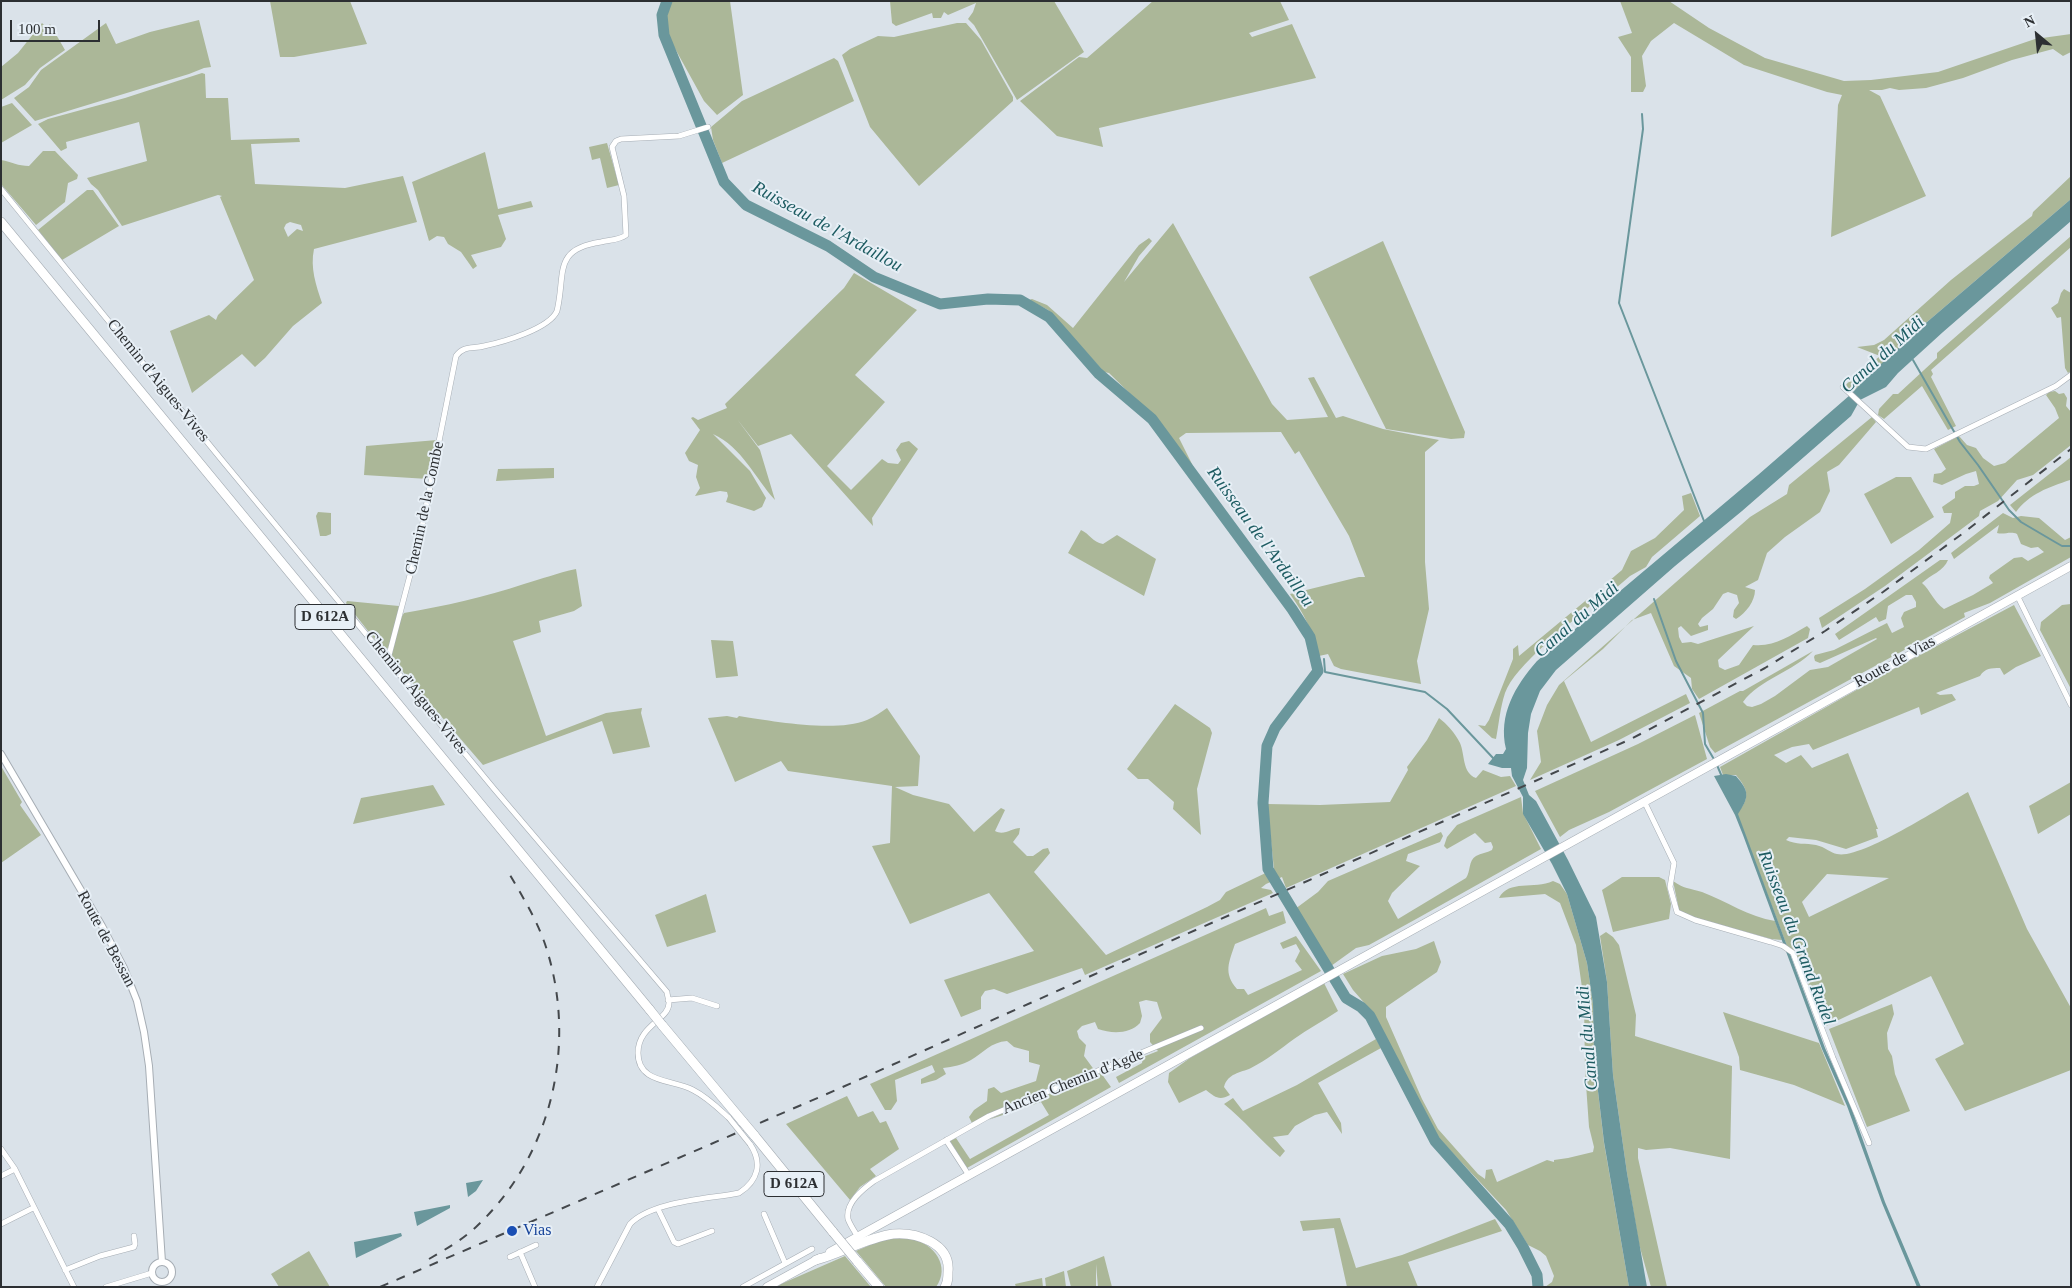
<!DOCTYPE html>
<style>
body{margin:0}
#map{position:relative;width:2072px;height:1288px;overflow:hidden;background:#dae2e9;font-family:"Times New Roman",serif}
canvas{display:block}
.frame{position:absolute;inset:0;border:2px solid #2c2f32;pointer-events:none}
.north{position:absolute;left:2012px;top:10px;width:50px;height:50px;-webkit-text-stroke:4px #e7eff6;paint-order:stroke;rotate:332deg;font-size:14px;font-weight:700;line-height:20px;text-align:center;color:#2c2f32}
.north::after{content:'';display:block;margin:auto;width:18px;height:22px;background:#2c2f32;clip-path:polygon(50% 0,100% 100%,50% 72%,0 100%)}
.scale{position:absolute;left:10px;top:20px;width:90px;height:22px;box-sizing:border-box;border:2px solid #2c2f32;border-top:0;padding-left:6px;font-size:15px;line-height:18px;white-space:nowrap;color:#2c2f32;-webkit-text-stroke:4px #e7eff6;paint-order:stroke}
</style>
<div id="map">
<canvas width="2072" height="1288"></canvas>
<div class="frame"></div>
<div class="north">N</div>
<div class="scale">100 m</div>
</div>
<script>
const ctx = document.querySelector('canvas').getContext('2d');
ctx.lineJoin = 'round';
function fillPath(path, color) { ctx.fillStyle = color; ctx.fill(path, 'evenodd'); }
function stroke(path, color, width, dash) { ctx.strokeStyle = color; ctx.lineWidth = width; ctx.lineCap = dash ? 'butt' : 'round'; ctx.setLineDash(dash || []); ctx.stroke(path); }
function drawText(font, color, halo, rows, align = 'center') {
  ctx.font = font + ' "Times New Roman",serif'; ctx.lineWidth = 4; ctx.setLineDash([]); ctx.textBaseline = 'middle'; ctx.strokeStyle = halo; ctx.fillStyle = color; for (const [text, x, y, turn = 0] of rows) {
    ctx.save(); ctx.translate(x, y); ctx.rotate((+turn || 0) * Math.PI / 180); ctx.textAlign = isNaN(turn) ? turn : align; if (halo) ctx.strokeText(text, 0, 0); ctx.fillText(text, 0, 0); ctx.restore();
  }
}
fillPath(new Path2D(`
 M270,1H350L367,44L294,57H280Z
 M670,1H730L743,95L717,115L704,101L667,34L666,10Z
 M890,1H1054L1084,52L1017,100L974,25L968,19L973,12L976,3L948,15L944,12L941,18H933L932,13L896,26L892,23Z
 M1153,1H1280L1289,20L1249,33L1252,37L1292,24L1316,78L1099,128L1103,147L1057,136L1020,101L1079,57L1087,58Z
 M1620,1H1669L1709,28L1765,58L1844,81L1871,80L1938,72L2035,39L2071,34V52L2063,56L2053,49L2012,60L1963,78L1926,88L1899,90L1890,88L1882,90H1869L1880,96L1926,196L1831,237L1838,105L1842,95L1827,92L1744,65L1674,23L1651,41L1642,56L1646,86L1643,92H1631V57L1618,37L1632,33Z
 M199,20L211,67L204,68L189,74L35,121L14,98L29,87L41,70L106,23L116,44L150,32Z
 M42,23L47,28L50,24L65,50L40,68L25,85L1,100V67L18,53Z
 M957,23H966L981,40L1013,97V101L919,186L870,127L842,55L850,49L878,36L894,37Z
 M834,58L838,61L854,101L722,163L713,140L711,127L742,101Z
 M202,73L205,74L206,98H228L231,140L299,138L300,142L251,144L255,184L345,188L403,176L417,222L314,249C310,268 316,285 322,303L293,326L265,358L255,367L242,354L192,393L170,331L209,315L216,320L218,315L254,280L220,197L222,196L218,195L122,226L98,190L91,184L87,178L147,161L139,122L66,142L67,148L61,151L38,124L48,119L125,98ZM290,222L301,225L303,231L297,229L288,237L284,228L286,224Z
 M12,103L32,125L1,143V107Z
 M607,143L619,185L607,188L600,158L592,160L589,147Z
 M43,151H55L78,175L77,179L68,183L65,202L36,225L1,184V160C12,162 18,166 29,166Z
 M485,152L498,209L531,201L533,207L498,215L506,239L501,247L471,255L477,266L473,269L461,252L448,244L444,237L437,236L429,241L412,182Z
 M2071,176V199L1927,322L1852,392L1843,387L1880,356L1857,347L1874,345L1884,340L1951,280L2032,216L2033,212Z
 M87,190H93L119,226L62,260L38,230Z
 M1173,223L1272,404L1287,420L1328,417L1308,378L1314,377L1336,418L1343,416L1383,429L1439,440L1425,452V562L1429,609L1417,661L1421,684L1341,669L1334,666L1328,654L1319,656C1312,631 1305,615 1290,594L1359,577H1365L1349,536L1299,451L1295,454L1281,432L1186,433L1179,438L1197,474L1162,425L1109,373L1104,372L1048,310L1029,300L1032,299L1047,305L1073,328L1139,245L1149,238L1152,241L1139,256L1124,282Z
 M2071,236V247L1931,370L1933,374L1931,377L1956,426L1948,430L1922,386L1884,419L1878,415L1879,409L1893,394H1898L1937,358V353Z
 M1383,241L1465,432L1464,438L1451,439L1386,429L1309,277Z
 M854,273L917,310L855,375L885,402L827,466L851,490L882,459L888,463L898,464L901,460L896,450L901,443L909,441L918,449L872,518L873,526L791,434L758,446L737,419L760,450L775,500C755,478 742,447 713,434L750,471L766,498L762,507L754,511L726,502L728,496L727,492L720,491L695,496L700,488L696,477L698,465L689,461L685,453L700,430L691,418L693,417L698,420L727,408L725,404L844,288Z
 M2064,289L2071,293V371L2068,373L2065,368L2061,317L2057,318L2051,308L2058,303L2061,293Z
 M2055,391L2059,394L2064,393L2067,398L2066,406L2071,412V445L2033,475L2017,480L1998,501L1980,511L1979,516L1885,586L1822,628L1819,618L1865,589L1919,550L1950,523L1952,513H1944L1942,507L1955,498V492L1965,486H1974L1979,484L1976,471L1966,474L1942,485L1933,482L1934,474L1941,473L1946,469L1934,449L1959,436L1967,445L1976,448L1983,458L1994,466L2005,463L2059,418L2055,408L2046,395L2049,392Z
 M1872,417L1876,422L1839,465L1827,472L1830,491L1820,512L1785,537L1767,553L1758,580L1745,587L1755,590C1755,601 1746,613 1736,619L1733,617L1734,610L1739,603L1737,595L1728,592L1723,594L1713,609L1702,618L1698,624L1700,627L1708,625V630L1691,636L1681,626L1678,628L1679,637L1682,643L1691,642L1698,644L1754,626L1718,660L1719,667L1725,670L1739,665L1753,645C1775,647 1789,636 1807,626L1810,629L1808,638L1699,699L1692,689L1691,678L1674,666L1651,613L1632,620L1603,649L1564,681L1591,742L1686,694L1690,703L1619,740L1530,780L1541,762L1537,731L1547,705L1559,685L1750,517L1787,494L1789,485Z
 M437,440L428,479L364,475L366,446Z
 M2071,457V482L2070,480C2049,487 2029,494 2016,512L2010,505Z
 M554,468V478L496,481L498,469Z
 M1896,477H1911L1934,517L1891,544L1864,494Z
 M1691,493L1700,516L1652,557L1646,567L1630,576L1616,588L1609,581L1622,570L1631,551L1655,538L1684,510L1682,496Z
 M318,512L331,513V534L326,536H320L316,516Z
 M2003,513L2013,518L2021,516L2039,518L2065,540L2071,537V557L1990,603L1964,613L1965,617L1715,753L1710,747L1699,713L1740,691H1743L1813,651C1793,672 1760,679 1743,702L1747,706L1752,707L1761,704L1775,696L1810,670L1828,667L1877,639L1876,638L1820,663L1815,661L1814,657L1815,655L1834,650L1887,623L1892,633L1904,627L1901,618L1904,612L1916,607V602L1912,595H1906L1888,606L1886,619L1879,622L1876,617L1839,640L1835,634L1940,560H1948C1944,571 1930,575 1922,583C1931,591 1933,601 1944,609L1973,595L1993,583L1989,578L1990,575L2014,558L2022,557L2028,561L2044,552L2038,547L2031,548L2021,544L2017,534C2010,531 2004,535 1997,533L1999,525L1954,559L1951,553Z
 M1081,530C1090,534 1092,542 1103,544L1117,535L1156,559L1144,596L1068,553Z
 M576,569L582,606L574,611L539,621L541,632L513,641L546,736L606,713L642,708L641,713L650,747L613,754L602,721L483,765L391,658L401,618L404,613C445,606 485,597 524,584C542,579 557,573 576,569Z
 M1590,597L1591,605C1568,626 1515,665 1505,693C1500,708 1499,724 1496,739L1492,738L1478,725L1485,726L1489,720L1513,659V649L1518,645L1519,656Z
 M347,601L399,606L391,642L386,651L383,650L346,603Z
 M2071,604V689L2040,630L2041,622L2062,605Z
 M2014,605L2041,656L2016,667L2004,675L2000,668C1991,668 1985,668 1980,676L1936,693L1940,695L1952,694L1956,700L1921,715L1919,707L1813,750L1809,744L1792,747L1774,755L1786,763L1801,755L1812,768L1848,753L1878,829H1876L1878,837L1846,849L1816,840L1789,837L1786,840C1796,845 1806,843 1816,845C1825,847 1831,853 1837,854C1861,860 1944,805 1968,792L2027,929L2071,1008V1070L1965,1111L1935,1059L1964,1044L1931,976L1826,1026L1794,950L1787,946L1737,814C1750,797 1749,791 1736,775H1723L1720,767L1899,666ZM1827,874L1889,878L1809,917L1802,902Z
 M711,640L733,641L738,676L716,678Z
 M1175,704L1210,728L1212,733L1197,789L1201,835L1173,809L1174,802L1148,779H1138L1127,769Z
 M887,708L920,756L918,786L895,787L913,795L949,804L974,832L1001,808L1005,810L995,831C1004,836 1012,828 1020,828L1019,834L1013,842L1027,856H1033L1043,849L1048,848L1050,853L1034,872L1106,955L1207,907L1220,900L1226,892L1274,869L1267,804L1320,805L1390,802L1408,770L1407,767L1427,740L1439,718C1447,724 1455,733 1460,743C1465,754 1462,773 1476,778L1483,770L1501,777L1510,776L1516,786L1286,888L1282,877L1266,884L1261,888L1271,890L1273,893L1085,975L1082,968L1007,994L994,989L985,991L981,997V1009L961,1017L944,980L1034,951L989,893L910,924L872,846L890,843L892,786L788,771L781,761L735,782L708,718L727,716L737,718L739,716C772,721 835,733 867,720C874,717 881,712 887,708Z
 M1695,715L1707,759L1609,812L1569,830L1560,837L1535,791L1638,744Z
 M1,766L22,802L20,805L41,835L1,863Z
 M2071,782V814L2038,834L2029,806Z
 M433,785L445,805L353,824L361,798Z
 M1521,797L1523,813L1541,849L1418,918L1369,945L1356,948L1331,966L1295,909L1318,892L1328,881L1441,832L1443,836L1440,842L1408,854L1406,861L1420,866L1392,893L1388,901L1398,919L1466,878C1471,871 1468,861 1476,856C1481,853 1487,853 1492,850L1493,847L1491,842L1485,843L1475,833L1447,849L1444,846L1447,837L1457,825Z
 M1622,877H1659L1665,880L1671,904L1669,919L1613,932L1602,890Z
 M1553,881L1560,884L1567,894L1587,963L1593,1004L1594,1057L1604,1143L1629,1287H1545L1552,1282L1554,1276L1546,1256L1540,1251L1528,1245L1506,1210L1434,1133L1375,1015L1353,990L1343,974L1382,956L1416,949L1434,941L1441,962L1437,972L1386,1007V1017L1422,1099L1438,1129L1478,1174L1485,1179L1486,1170L1492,1169L1497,1182L1547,1160L1554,1162V1160L1568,1158L1593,1152L1594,1147L1589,1127L1585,1070L1584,1002L1576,945L1560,903L1545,894L1499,898C1509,879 1534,890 1553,881Z
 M1673,881C1684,889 1689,888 1702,892C1726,901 1749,917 1775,921L1782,940L1771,939L1683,914L1679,910Z
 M706,894L716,932L667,947L655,915Z
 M1266,908L1269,916L1283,911L1286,923L1235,944C1229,962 1223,973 1237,989H1244L1248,995L1302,970L1295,961L1300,951L1296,944L1283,949L1280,943L1296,936L1321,971L1119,1083L1116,1077L1142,1063L1143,1057L1158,1051L1150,1042V1034L1162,1018L1157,1002L1146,1000L1139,1002L1142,1016L1140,1023C1130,1034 1112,1034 1098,1029L1095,1022L1082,1026L1077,1031L1079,1038L1086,1045L1084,1056L1095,1071L972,1123L969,1117L974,1110L987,1101L988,1089L994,1087L1001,1093L1036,1081L1040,1065L1029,1062V1051L1014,1047L1007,1041C991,1042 983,1053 971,1060C962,1065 953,1067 943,1068L946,1074L936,1080L921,1084V1079L935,1072L932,1065L895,1080L897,1101L891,1110H885L870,1084Z
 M1606,932L1613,937L1619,945L1636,1015L1635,1036L1732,1066L1730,1159L1670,1148L1646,1150L1638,1148V1158L1667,1287H1651L1639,1244L1627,1173L1613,1075L1607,982L1600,936Z
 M1324,983L1338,1011C1323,1021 1308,1029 1294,1039C1280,1049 1267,1060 1251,1068C1240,1073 1228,1073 1224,1087L1230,1095C1219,1101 1215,1097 1206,1090L1179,1103L1168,1082L1169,1073L1190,1058Z
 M1892,1004L1894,1014L1887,1033L1888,1049L1892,1056L1895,1074L1910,1111L1867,1127L1829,1029Z
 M1723,1012L1819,1043L1845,1106L1794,1085L1740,1070L1739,1057Z
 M1376,1039L1381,1048L1318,1083L1341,1123L1342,1134L1327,1112L1315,1115L1295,1126L1288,1135L1273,1137L1285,1151L1280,1157C1260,1140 1244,1120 1224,1104L1233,1098L1243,1111L1297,1085Z
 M1101,1073L1111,1087L967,1168L950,1141L956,1138L970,1159L1049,1115L1041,1102L988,1120C1010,1110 1055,1087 1078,1087L1083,1080Z
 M847,1096L858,1117L873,1111L880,1123L886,1121L899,1149L870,1169L876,1176L860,1187L850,1200L786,1124Z
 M1340,1218L1356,1268L1402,1255L1495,1219L1502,1231L1408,1262L1418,1287H1347L1334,1228L1303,1231L1300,1221Z
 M895,1238C901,1238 907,1238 912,1239C934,1243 951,1267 936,1287H886L856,1251L877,1242Z
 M309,1251L330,1287H279L271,1274Z
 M845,1256L871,1287H777L781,1284Z
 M1104,1256L1112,1287H1098L1096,1264V1287H1071L1067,1271Z
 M1064,1271L1066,1287H1046L1045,1278Z
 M1042,1278L1043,1287H1016L1015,1284Z`), '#abb798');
fillPath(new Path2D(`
 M2071,199V221L1943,332L1898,373L1886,387L1860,400L1851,416L1742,511L1675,566L1556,670L1540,691L1531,714L1528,733L1527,768L1523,780L1529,795L1536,801L1568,860L1596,917L1607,982L1613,1075L1627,1173L1647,1287H1629L1604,1142L1594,1057L1593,1004L1587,963L1567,894L1552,864L1523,814V797L1512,776L1511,768H1502L1488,764L1496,754H1503L1506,749C1498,715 1515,686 1537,661L1758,475L1850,395L1869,375L1927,322Z
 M1726,774L1736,776C1750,792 1749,797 1738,814L1825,1048L1850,1104L1885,1202L1921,1287H1917L1882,1203L1847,1106L1822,1049L1743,835L1735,815L1714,776Z
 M483,1180L476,1191L468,1197L466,1183Z
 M450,1205V1208L417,1226L414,1212Z
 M401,1233L402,1236L356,1258L354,1242Z`), '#6a979c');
stroke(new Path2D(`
 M1642,114L1643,129L1619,303L1704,521
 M1913,360L1960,442L1978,465L2009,510L2021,522L2055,542L2062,546H2071
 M1654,599L1676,661L1703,713L1705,744L1715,761
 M1324,659L1325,672L1425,692L1447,709L1494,759
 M1717,765L1722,777`), '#6a979c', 2);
stroke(new Path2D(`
 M667,1L662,15L664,35L724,182L746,205L828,246L874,277L940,304L988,299L1020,300L1049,317L1098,373L1152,419L1292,609L1310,637L1318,671L1275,728L1267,746L1263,803L1268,869L1346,998L1361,1007L1370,1016L1435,1141L1509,1224L1523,1247L1537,1275L1538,1287`), '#6a979c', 11);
const minor = new Path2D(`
 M1,189L221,459L495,790L667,992C667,995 669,1000 669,1003C669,1020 638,1025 638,1053C638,1084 673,1079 693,1090C707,1097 718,1108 729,1118
 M1843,387L1908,447L1926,449L2056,386L2071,375
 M2017,595L2071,705
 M388,659L420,537L456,356C464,345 473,349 484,346C503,342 549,329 557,311C566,274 552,249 601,242C609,240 620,240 626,235L624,196L612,147L616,141L621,139L679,136L708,127
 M1644,801L1674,863L1670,887L1677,912L1695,920L1771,942L1783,946L1793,953L1833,1058L1869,1143
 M668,1000L692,998L717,1006
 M946,1140L968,1174
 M1,1149L15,1169L74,1287
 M1,1176L15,1169
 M658,1209L674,1242L678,1244L712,1231
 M764,1214L785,1263
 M1,1224L33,1208
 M858,1237C855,1232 850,1225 848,1219C845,1203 863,1189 874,1181L989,1116L1201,1028
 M520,1252L535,1287
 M510,1257L536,1245
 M65,1270L100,1256L134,1247L135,1244L134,1236
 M106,1287L152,1273
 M597,1287L630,1224C652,1201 709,1199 739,1193C758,1181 763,1163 750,1144
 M743,1287L812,1249`);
const tertiary = new Path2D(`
 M1,754L102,926L124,968L137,1001L144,1032L149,1066L162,1262
 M152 1272a10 10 0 1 1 20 0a10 10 0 1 1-20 0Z`);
const secondary = new Path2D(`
 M830,1252L2071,566
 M767,1287L820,1258`);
const trunk = new Path2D(`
 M1,222L650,1010
 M662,1025L743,1122
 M754,1135L833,1232
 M816,1260C842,1253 866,1238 893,1234C916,1232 951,1243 948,1272C948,1278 948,1282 945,1287
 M857,1261L879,1287`);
stroke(minor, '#a6adb4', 6);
stroke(tertiary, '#a6adb4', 8);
stroke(secondary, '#a6adb4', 9);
stroke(trunk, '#a6adb4', 10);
stroke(minor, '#fff', 5);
stroke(tertiary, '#fff', 6);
stroke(secondary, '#fff', 8);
stroke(trunk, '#fff', 9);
stroke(new Path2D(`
 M429,1259C446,1249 462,1240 476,1227C553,1155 578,1042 545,944C536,918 521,894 507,870
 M380,1287L836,1090L1093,975L1631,739L1765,668L1825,631L1883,592L1962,534L2071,449`), '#44484c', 2, [9, 9]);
const minorBridge = new Path2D(`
 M729,1118L750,1144`);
const trunkBridge = new Path2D(`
 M650,1010L662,1025
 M743,1122L754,1135
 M833,1232L857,1261`);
stroke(minorBridge, '#a6adb4', 6, []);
stroke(trunkBridge, '#a6adb4', 10, []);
stroke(minorBridge, '#fff', 5);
stroke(trunkBridge, '#fff', 9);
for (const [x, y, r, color] of [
 [512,1231,6,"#1a4fb4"]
]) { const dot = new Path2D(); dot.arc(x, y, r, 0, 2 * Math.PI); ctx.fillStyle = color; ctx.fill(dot); stroke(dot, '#e7eff6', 2); }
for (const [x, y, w] of [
 [325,617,60],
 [794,1184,60]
]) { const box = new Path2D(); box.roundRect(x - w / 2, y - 12.5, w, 25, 4); ctx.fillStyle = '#e7eff6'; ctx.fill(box); stroke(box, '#2c2f32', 1); }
drawText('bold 15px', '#2c2f32', null, [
 ["D 612A",325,617],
 ["D 612A",794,1184]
]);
drawText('16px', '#2c2f32', '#e7eff6', [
 ["Chemin d'Aigues-Vives",158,381,51],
 ["Chemin de la Combe",425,508,-78],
 ["Route de Vias",1895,662,-29],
 ["Chemin d'Aigues-Vives",416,693,51],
 ["Route de Bessan",106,939,62],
 ["Ancien Chemin d'Agde",1073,1082,-22]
]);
drawText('16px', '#164399', '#e7eff6', [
 ["Vias",523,1231]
], 'left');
drawText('italic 18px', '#1c5b61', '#e7eff6', [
 ["Ruisseau de l'Ardaillou",827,227,29],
 ["Canal du Midi",1883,355,-42],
 ["Ruisseau de l'Ardaillou",1260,537,54],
 ["Canal du Midi",1577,620,-41],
 ["Ruisseau du Grand Rudel",1796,938,69],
 ["Canal du Midi",1588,1038,-95]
]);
</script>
